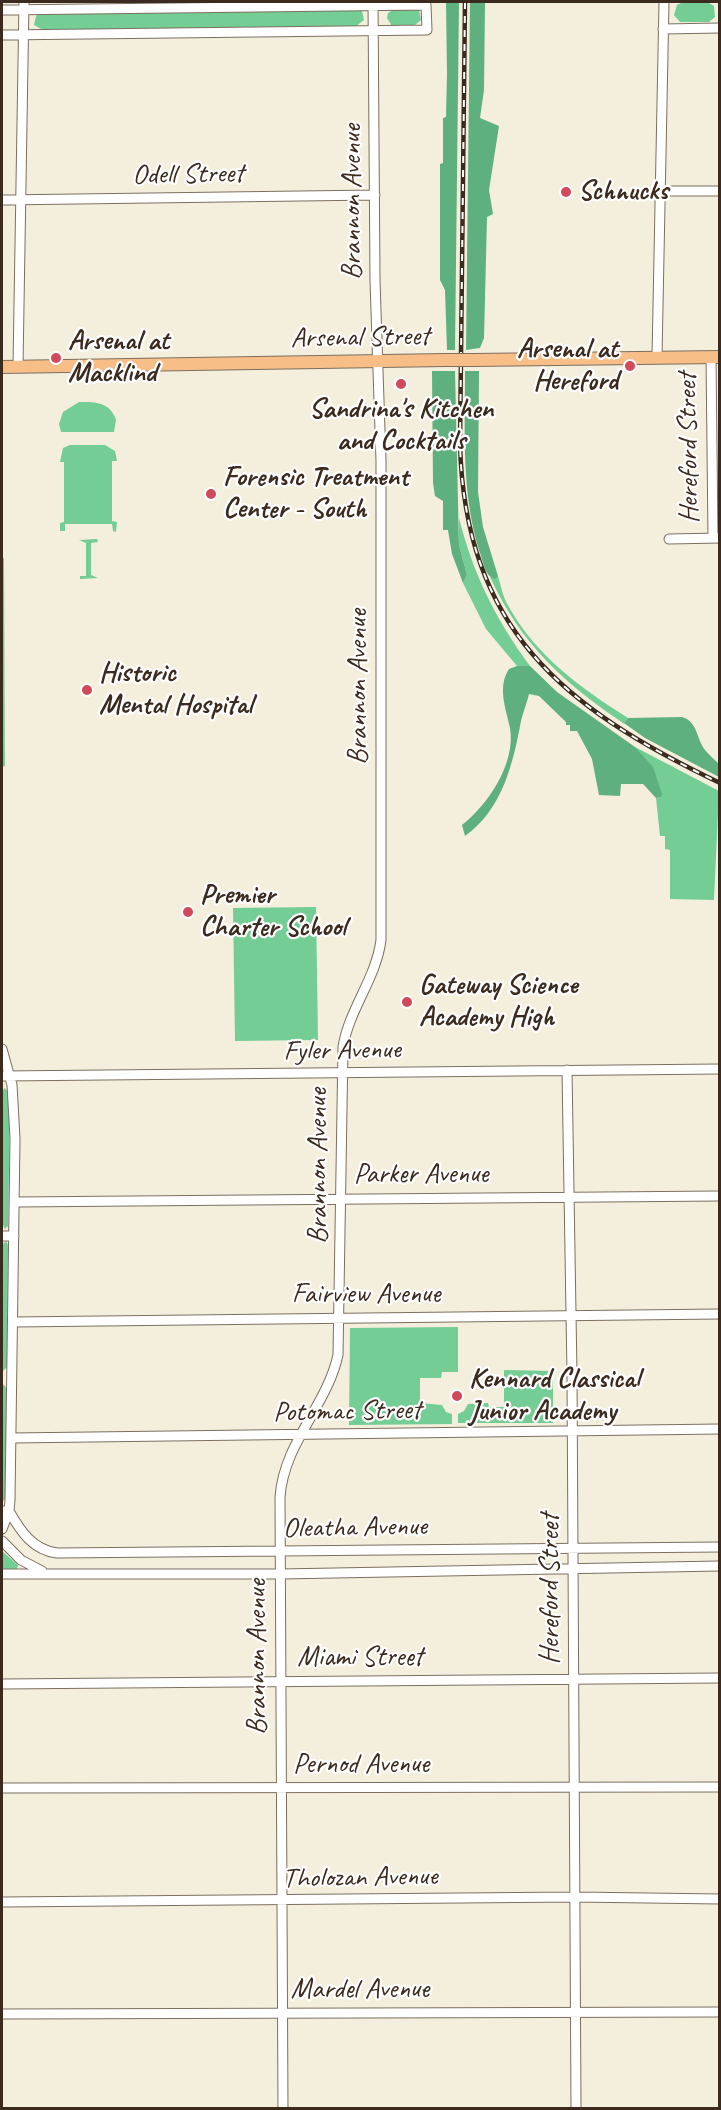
<!DOCTYPE html>
<style>
body{margin:0}
#map{position:relative;width:721px;height:2110px;overflow:hidden;background:#f4eedc;font-family:Caveat,sans-serif}
canvas{display:block}
.frame{position:absolute;inset:0;border:3px solid #3b2a1e;pointer-events:none}
</style>
<div id="map">
<canvas width="721" height="2110"></canvas>
<div class="frame"></div>
</div>
<script>
const ctx = document.querySelector('canvas').getContext('2d');
ctx.lineJoin = 'round';
function fillPath(path, color) { ctx.fillStyle = color; ctx.fill(path, 'evenodd'); }
function stroke(path, color, width, dash) { ctx.strokeStyle = color; ctx.lineWidth = width; ctx.lineCap = dash ? 'butt' : 'round'; ctx.setLineDash(dash || []); ctx.stroke(path); }
function drawText(font, color, halo, rows, align = 'center') {
  ctx.font = font + ' Caveat,sans-serif'; ctx.lineWidth = 4.5; ctx.setLineDash([]); ctx.textBaseline = 'middle'; ctx.strokeStyle = halo; ctx.fillStyle = color; for (const [text, x, y, turn = 0] of rows) {
    ctx.save(); ctx.translate(x, y); ctx.rotate((+turn || 0) * Math.PI / 180); ctx.textAlign = isNaN(turn) ? turn : align; if (halo) ctx.strokeText(text, 0, 0); ctx.fillText(text, 0, 0); ctx.restore();
  }
}
fillPath(new Path2D(`
 M681,3H709L714,6L715,17L709,22H680L674,15L677,5Z
 M396,8L419,10L421,20L415,25L392,26L387,18L388,13Z
 M358,10L362,11L364,20L355,27L43,30L34,25L36,16L40,13Z
 M79,402C96,402 110,402 116,420L114,432H61L59,424L63,412Z
 M70,445H105L115,451L117,461H112V521L117,522L116,532L113,531L112,524H65V531H60V523L64,522V462H60L63,448Z
 M459,518C473,574 496,620 530,666H517L486,629L463,583L467,575L459,545Z
 M97,539L98,542L91,543V575L98,578L80,579V576H86V543L79,540Z
 M2,558H4L5,766L2,767Z
 M498,576C501,586 503,598 509,607C537,657 581,688 628,718L624,723L626,725C565,684 522,646 490,577Z
 M635,747L719,791L714,900L670,899V850L665,849V836H660L656,798L661,797Z
 M316,907L318,1040L235,1041L233,908Z
 M5,1088L8,1092L10,1109L8,1226L5,1229L2,1223V1091Z
 M6,1241L8,1245L7,1367L3,1371L2,1245Z
 M458,1327V1372H442L441,1378H420V1403L442,1405L446,1412L452,1414V1424L349,1425L350,1328Z
 M504,1370L553,1371V1423H458V1414L464,1411L468,1404L488,1403L489,1407H504Z
 M2,1383L7,1388L5,1499L2,1502Z
 M2,1551L18,1565L17,1569H2Z`), '#73cd94');
fillPath(new Path2D(`
 M446,2H459L455,350H447L445,290L440,280V164L443,163V118L446,117L447,74Z
 M470,2H485L484,90L480,118L499,126L489,190L493,214L487,217L484,338L480,348L466,350Z
 M432,371H455L459,545L467,575L463,583L452,554L448,530H443V501L435,496L433,483Z
 M465,371H479L478,492L483,527L498,576L495,579C485,576 484,565 481,556C461,497 465,433 465,371Z
 M517,666H530L557,692L635,747L653,767L662,794L661,797L656,798L643,784H621L620,796L599,795L592,759L577,731H570V725H566V722L539,696L529,694C527,703 523,712 521,721C513,763 503,809 465,836L462,825C488,805 516,763 510,728C506,709 497,687 509,669Z
 M682,717C698,722 696,738 705,750C709,755 714,759 719,764V777L645,738L624,723L628,718Z`), '#5eb07e');
const minor = new Path2D(`
 M2,10L426,5L427,30L2,35
 M663,29L720,28
 M660,191H720
 M2,200L375,195
 M657,357L664,2
 M711,357L713,538
 M18,366L24,2
 M669,539L720,538
 M2,1049L12,1085L15,1138L10,1500L9,1511L2,1529
 M567,1070L572,1374L576,2108
 M2,1076L720,1069
 M15,1202L720,1196
 M2,1236H14
 M13,1322L720,1314
 M12,1438L720,1429
 M2,1511H9C21,1532 33,1550 57,1553L720,1547
 M2,1541L21,1560L42,1571
 M2,1574H280L720,1566
 M2,1684L720,1678
 M2,1788L720,1787
 M2,1902L575,1897L720,1899
 M2,2014L720,2012
 M283,2108L280,1497C284,1442 327,1406 338,1355L343,1047C349,1009 376,979 381,940V461L375,280L373,2`);
const major = new Path2D(`
 M473,360L720,357
 M2,367L446,360`);
stroke(minor, '#7c6f60', 11);
stroke(major, '#7c6f60', 14);
stroke(minor, '#fff', 9);
stroke(major, '#f7be88', 12);
const rail = new Path2D(`
 M465,2L460,444C465,629 563,708 720,783`);
stroke(rail, '#3b2a1e', 4.5);
stroke(rail, '#fff', 2, [7]);
const majorBridge = new Path2D(`
 M446,360H473`);
stroke(majorBridge, '#7c6f60', 14, []);
stroke(majorBridge, '#f7be88', 12);
for (const [x, y, r, color] of [
 [566,192,6,"#d1495b"],
 [56,358,6,"#d1495b"],
 [630,366,6,"#d1495b"],
 [401,384,6,"#d1495b"],
 [211,494,6,"#d1495b"],
 [87,690,6,"#d1495b"],
 [188,912,6,"#d1495b"],
 [407,1002,6,"#d1495b"],
 [457,1396,6,"#d1495b"]
]) { const dot = new Path2D(); dot.arc(x, y, r, 0, 2 * Math.PI); ctx.fillStyle = color; ctx.fill(dot); stroke(dot, '#fff', 2); }
drawText('28px', '#3b2a1e', '#fff', [
 ["Odell Street",188,175,-1],
 ["Brannon Avenue",353,202,-90],
 ["Arsenal Street",360,338,-1],
 ["Hereford Street",689,448,-91],
 ["Brannon Avenue",359,687,-90],
 ["Fyler Avenue",342,1051,-1],
 ["Brannon Avenue",319,1166,-90],
 ["Parker Avenue",421,1175],
 ["Fairview Avenue",366,1295],
 ["Potomac Street",347,1412,-1],
 ["Oleatha Avenue",355,1528,-1],
 ["Hereford Street",551,1589,-90],
 ["Brannon Avenue",258,1657,-90],
 ["Miami Street",360,1658],
 ["Pernod Avenue",361,1765],
 ["Tholozan Avenue",360,1878,-1],
 ["Mardel Avenue",360,1990]
]);
drawText('bold 28px', '#3b2a1e', '#fff', [
 ["Schnucks",578,192],
 ["Arsenal at",68,342],
 ["Macklind",68,374],
 ["Arsenal at",618,350,"right"],
 ["Hereford",618,382,"right"],
 ["Sandrina's Kitchen",401,410,"center"],
 ["and Cocktails",401,442,"center"],
 ["Forensic Treatment",223,478],
 ["Center - South",223,510],
 ["Historic",99,674],
 ["Mental Hospital",99,706],
 ["Premier",200,896],
 ["Charter School",200,928],
 ["Gateway Science",419,986],
 ["Academy High",419,1018],
 ["Kennard Classical",469,1380],
 ["Junior Academy",469,1412]
], 'left');
</script>
